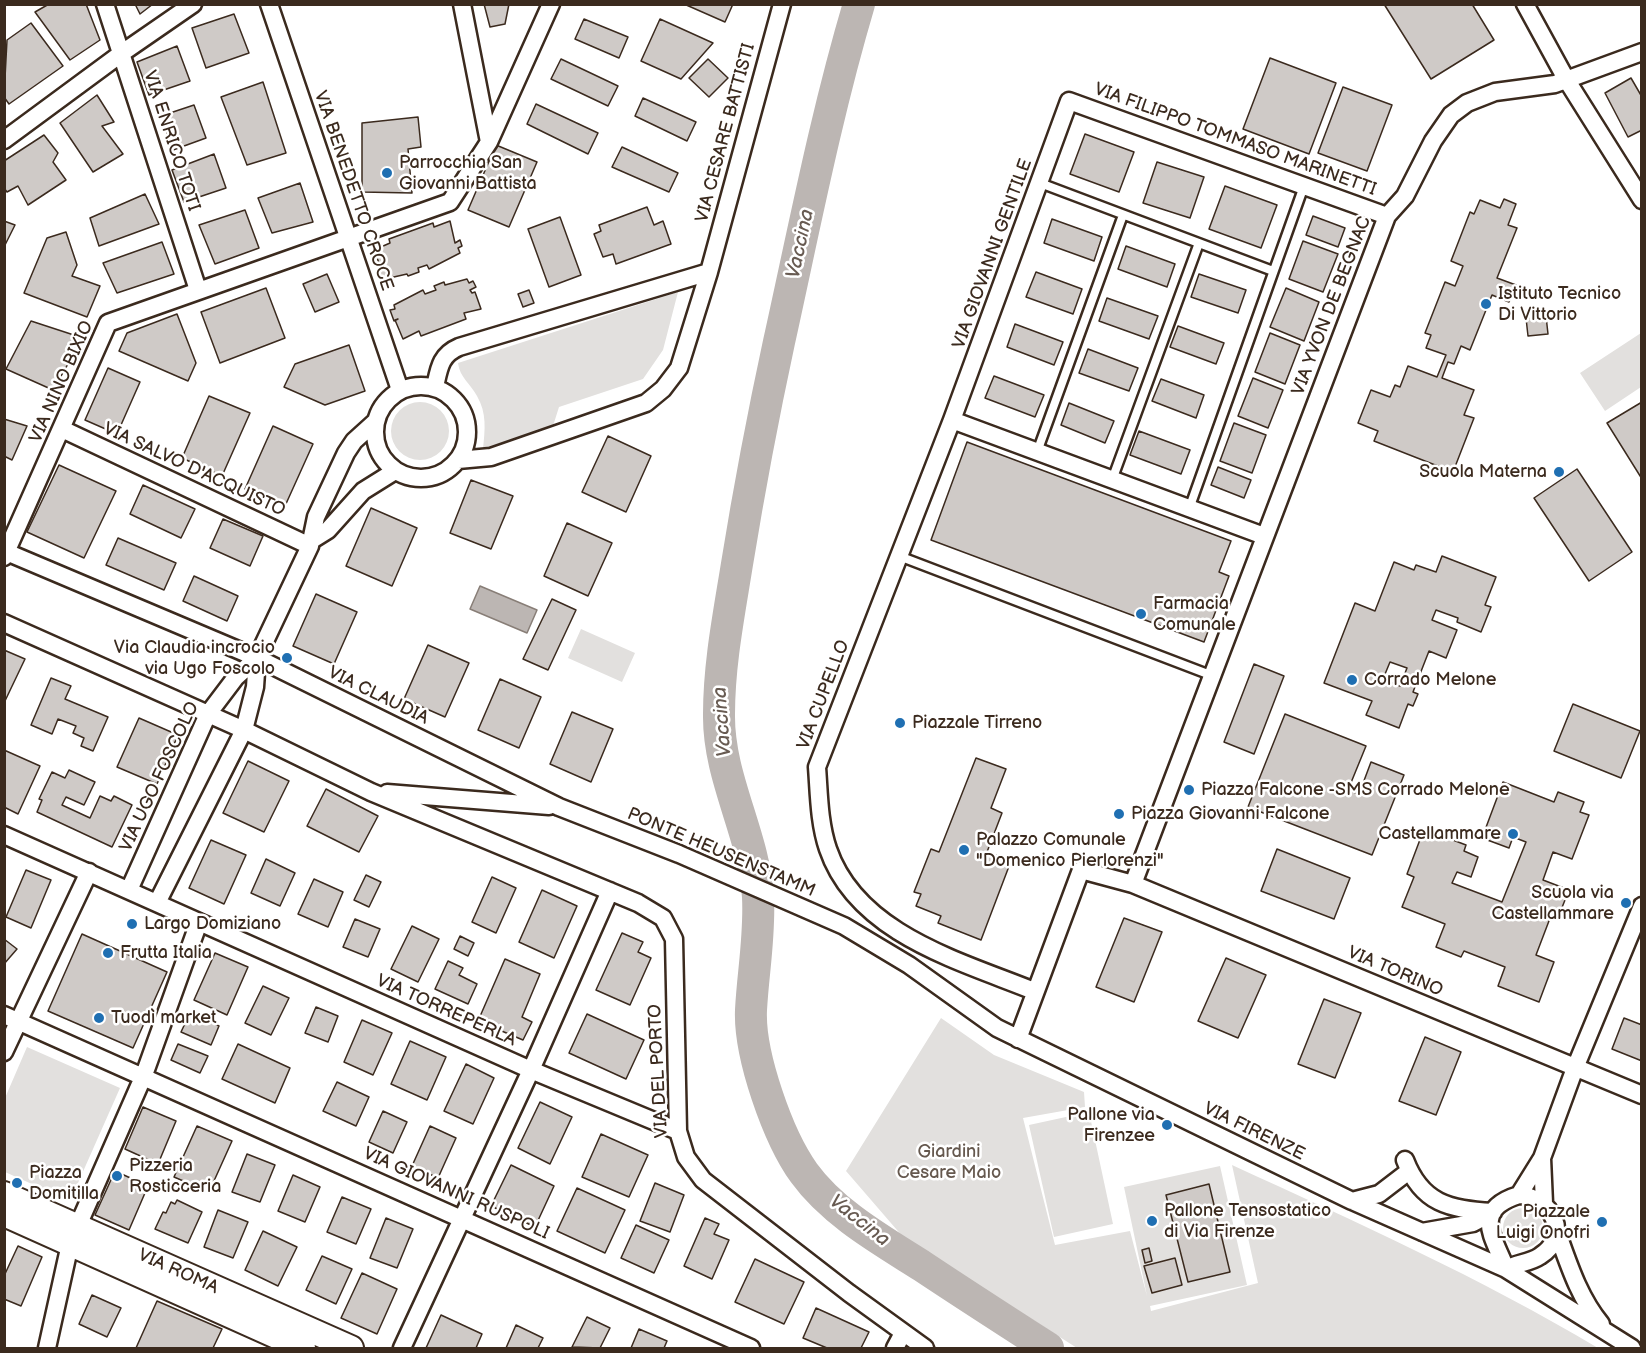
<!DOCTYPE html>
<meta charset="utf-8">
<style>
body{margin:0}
#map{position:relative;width:1646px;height:1353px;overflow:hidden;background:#fff;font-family:"Balsamiq Sans",sans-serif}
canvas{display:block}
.frame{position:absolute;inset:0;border:6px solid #3b2a1e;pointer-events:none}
</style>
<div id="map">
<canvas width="1646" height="1353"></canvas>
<div class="frame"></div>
</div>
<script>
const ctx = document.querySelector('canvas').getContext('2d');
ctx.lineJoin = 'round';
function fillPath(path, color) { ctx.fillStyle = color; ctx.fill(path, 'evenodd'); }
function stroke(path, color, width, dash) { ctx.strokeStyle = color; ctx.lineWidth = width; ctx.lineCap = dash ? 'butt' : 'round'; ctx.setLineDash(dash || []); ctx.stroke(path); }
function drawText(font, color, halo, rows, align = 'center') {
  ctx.font = font + ' "Balsamiq Sans",sans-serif'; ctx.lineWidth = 5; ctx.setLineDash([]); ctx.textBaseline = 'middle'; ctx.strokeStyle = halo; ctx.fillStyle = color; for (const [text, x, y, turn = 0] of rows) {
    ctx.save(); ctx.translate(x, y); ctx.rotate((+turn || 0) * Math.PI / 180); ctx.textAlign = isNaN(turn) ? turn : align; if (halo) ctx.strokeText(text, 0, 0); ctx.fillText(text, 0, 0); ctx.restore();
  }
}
fillPath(new Path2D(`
 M678,292L663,350L643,379L559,407L553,426L483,449C485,430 487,413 477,396C470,383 460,378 458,363Z
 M1641,333V387L1605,411L1580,373Z
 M391 431a29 29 0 1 1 58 0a29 29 0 1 1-58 0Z
 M581,629L635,653L622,682L568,658Z
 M941,1018L994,1055L1084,1092L1085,1107L1023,1118L1055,1245L1130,1231L1147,1296L1124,1187L1220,1166L1247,1285L1150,1306L1151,1311L1258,1283L1232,1165C1356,1222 1481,1278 1598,1348H1077L903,1237L846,1171ZM1209,1184L1230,1271L1188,1282L1166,1195ZM1175,1258L1182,1285L1152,1293L1144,1266Z
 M27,1047L120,1088L70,1201L5,1172V1098Z
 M1089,1112L1113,1224L1054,1237L1029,1125Z
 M1503 1228a20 20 0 1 1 40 0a20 20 0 1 1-40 0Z`), '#e2e0de');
const water = new Path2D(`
 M480,586L537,610L527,633L470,609Z`);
fillPath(water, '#bcb6b3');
stroke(water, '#887e77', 1.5);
stroke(new Path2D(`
 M859,4C826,115 804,229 779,342C763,416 749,490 737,564C729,614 719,664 719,714C718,778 754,834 758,897C760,936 753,972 751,1010C749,1055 778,1137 804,1173C833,1213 881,1240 922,1266C964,1294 1006,1321 1048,1348`), '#bcb6b3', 32);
const building = new Path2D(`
 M49,4H86L100,40L70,60L35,12Z
 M135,4H153L140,14Z
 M484,4H509L505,24L490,27Z
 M684,4H733L725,22Z
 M1384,4H1472L1494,40L1431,79Z
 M234,14L249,53L206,68L192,28Z
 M584,19L628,37L619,58L575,39Z
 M660,19L713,43L681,79L641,61Z
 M31,23L63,66L9,104L4,97L7,40Z
 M177,46L190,81L149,95L137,62Z
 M1270,58L1336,83L1309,154L1243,129Z
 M561,59L618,86L608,106L551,79Z
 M708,59L728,78L709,97L689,78Z
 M1631,78L1642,97V130L1628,137L1605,93Z
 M263,82L286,153L247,165L221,97Z
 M1343,87L1392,105L1367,171L1318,153Z
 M97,95L114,122L102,126L123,154L93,172L60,123Z
 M643,98L696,122L687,141L635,116Z
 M536,104L598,133L588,154L527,124Z
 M194,105L206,138L173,150L161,116Z
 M418,117L421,147L408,149L412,193L362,192V123Z
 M1085,134L1134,152L1119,192L1070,174Z
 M44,135L58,153L53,162L66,180L28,205L18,186L7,192L4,188V161Z
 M496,145L537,162L509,227L468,210Z
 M622,147L678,173L669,192L612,167Z
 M214,154L226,188L184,202L172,170Z
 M1157,162L1204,177L1190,218L1143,203Z
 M300,183L313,222L272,233L258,198Z
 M1225,186L1277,205L1261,248L1209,229Z
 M145,194L159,224L99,246L90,218Z
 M1504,199L1516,204L1508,225L1517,228L1497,278L1516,285L1509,302L1492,295L1470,350L1461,346L1454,364L1448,362L1442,378L1474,390L1464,415L1474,418L1453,472L1374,441L1378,431L1358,423L1371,390L1390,397L1395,385L1400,387L1408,366L1437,377L1446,355L1426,348L1431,335L1425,333L1445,282L1455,286L1463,266L1451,261L1470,212L1474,214L1480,200L1500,208Z
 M647,207L654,225L663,221L671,244L616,264L613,254L603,257L594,234L601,231L599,225Z
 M245,210L259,248L215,264L199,225Z
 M1313,216L1345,228L1338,247L1306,235Z
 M560,217L581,275L549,287L528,229Z
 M1052,219L1102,237L1094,261L1044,243Z
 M4,221L15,225L4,247Z
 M450,221L455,243L460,240L462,246L458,248L460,253L429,269L427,265L418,268L419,272L408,276L407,274L385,279L384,276L380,277L378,270L384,268L382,262L379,263L374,250L390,243L389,239L433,223L434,227Z
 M66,232L77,265L72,276L100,286L87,317L24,293L47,238Z
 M1303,241L1338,254L1323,292L1289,279Z
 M162,242L174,274L117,293L103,263Z
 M1126,246L1175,264L1167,287L1118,269Z
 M1036,272L1082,289L1073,314L1026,297Z
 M327,274L339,302L315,312L303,284Z
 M1199,274L1246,290L1238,313L1191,297Z
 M467,279L469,283L473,281L476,287L470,290L472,293L475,292L481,309L464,313L466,319L421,336L419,331L403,339L395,320L398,319L394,321L390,310L395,309L394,305L423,290L425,294L436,290L434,286L444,282L445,285Z
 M266,288L285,338L220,363L201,312Z
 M1286,288L1319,302L1304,341L1270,327Z
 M529,290L534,303L523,307L518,294Z
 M1107,298L1158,316L1149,339L1099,321Z
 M177,314L196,363L188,381L119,351L127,333Z
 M1546,316L1548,334L1528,336L1526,318Z
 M31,321L83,338L53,390L6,369Z
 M1015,324L1063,342L1054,365L1007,347Z
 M1178,326L1224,343L1216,364L1170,347Z
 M1270,333L1300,345L1285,384L1255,372Z
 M349,345L365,391L325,405L284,387L295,364Z
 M1088,349L1138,368L1129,391L1079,373Z
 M108,368L140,382L117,434L85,420Z
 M994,376L1044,395L1035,417L985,398Z
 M1253,378L1283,390L1268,428L1238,416Z
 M1161,379L1204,395L1196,418L1152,401Z
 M209,396L250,413L222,476L182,458Z
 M1642,402V479L1607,423Z
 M1069,403L1114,421L1105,443L1061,425Z
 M4,419L27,426L12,460L4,456Z
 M1234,423L1266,435L1252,473L1220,461Z
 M273,426L313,444L285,506L245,489Z
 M1139,431L1190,450L1181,474L1130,455Z
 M608,436L651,456L626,512L582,492Z
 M967,442L1231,541L1219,572L1229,576L1204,642L931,540Z
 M59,465L116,491L84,558L27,532Z
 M1218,467L1251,480L1244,498L1211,485Z
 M1577,469L1632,552L1589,581L1534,498Z
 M471,480L513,496L491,549L450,533Z
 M143,485L195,509L181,538L130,514Z
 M371,508L417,528L392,586L346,566Z
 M223,519L263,536L250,566L210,548Z
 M567,523L612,543L588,596L544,576Z
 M118,538L176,563L164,590L106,565Z
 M1442,556L1496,577L1485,605L1491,607L1481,632L1457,622L1458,618L1436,610L1432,620L1457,630L1446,658L1429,651L1413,692L1418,694L1413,706L1408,704L1399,728L1366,715L1372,701L1324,683L1355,603L1375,611L1394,562L1414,570L1416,565L1436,572ZM1390,662L1407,668L1400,686L1383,679Z
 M194,576L238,596L227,621L183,601Z
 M316,594L357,612L334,664L293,646Z
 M552,599L576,610L548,670L523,659Z
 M428,645L469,663L445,717L404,699Z
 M4,650L25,659L4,703Z
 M1254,664L1284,676L1254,754L1224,742Z
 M51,678L71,686L65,699L108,717L93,751L81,746L84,738L73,733L76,726L58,719L52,734L31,725Z
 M500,679L541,697L519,748L478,730Z
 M1573,704L1640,731L1621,778L1554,751Z
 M572,712L613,729L591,782L550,764Z
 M1285,714L1366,746L1348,790L1359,794L1371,762L1404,775L1372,855L1248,807Z
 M139,718L178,735L157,784L117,767Z
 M4,750L40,766L18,814L4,807Z
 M976,758L1006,769L991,808L1002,813L987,852L1011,861L981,940L938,923L941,916L916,906L921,894L914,892L931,849L939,852Z
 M248,761L289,781L264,832L223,813Z
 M69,770L95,782L84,805L66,797L62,805L90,818L100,796L111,801L114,796L132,805L112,847L37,812L42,800L39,799L52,772L65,778Z
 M1503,782L1554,802L1558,792L1584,802L1580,812L1589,815L1572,859L1553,852L1543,880L1569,890L1559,915L1552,913L1536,955L1554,962L1539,1002L1498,986L1505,967L1464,951L1461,957L1436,947L1445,924L1402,907L1414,877L1407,874L1424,829L1466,845L1464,851L1478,857L1471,877L1457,872L1452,883L1502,902L1526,842L1513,837L1509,848L1482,838Z
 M326,789L378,816L359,852L307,826Z
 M211,840L246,855L224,904L189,888Z
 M1277,849L1350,878L1334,919L1261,891Z
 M266,859L295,873L280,906L251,893Z
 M26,870L51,880L31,928L6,917Z
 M366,875L381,882L369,907L354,900Z
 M492,877L516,888L496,933L472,922Z
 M314,879L343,892L328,927L298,914Z
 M542,890L577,906L554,958L519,942Z
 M1124,918L1162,932L1134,1002L1096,987Z
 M355,919L380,929L368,957L343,947Z
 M412,926L439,939L418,982L391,969Z
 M622,933L643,942L638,952L651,958L630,1005L596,990Z
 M82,934L167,972L133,1048L48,1011Z
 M460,936L474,943L468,956L454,949Z
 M4,939L17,949L4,964Z
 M215,953L248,967L227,1015L194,1000Z
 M1226,958L1266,975L1238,1038L1198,1021Z
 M505,959L540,974L522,1017L532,1022L523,1040L478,1021Z
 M448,961L463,968L459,975L477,984L468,1004L435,989Z
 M263,986L289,998L271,1035L245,1023Z
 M1324,999L1361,1013L1335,1078L1298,1064Z
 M316,1007L338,1016L328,1042L305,1033Z
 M190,1013L219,1026L211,1045L181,1032Z
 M587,1014L644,1040L626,1079L569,1053Z
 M1624,1018L1642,1025V1061L1612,1049Z
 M362,1020L392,1033L373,1075L344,1062Z
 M1425,1037L1461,1052L1436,1115L1399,1101Z
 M410,1041L446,1057L427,1100L391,1084Z
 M178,1044L208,1056L200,1073L171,1060Z
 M238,1044L290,1068L275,1103L222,1079Z
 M466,1064L494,1078L473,1124L444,1111Z
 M337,1082L369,1097L356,1126L323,1111Z
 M540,1102L572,1117L550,1164L518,1148Z
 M143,1107L176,1121L158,1164L125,1149Z
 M383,1111L407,1122L393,1153L369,1142Z
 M197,1126L232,1141L209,1192L174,1177Z
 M430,1126L456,1138L438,1178L412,1166Z
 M601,1134L648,1155L629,1197L582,1177Z
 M247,1154L275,1165L260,1202L232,1192Z
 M511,1165L554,1186L535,1227L491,1206Z
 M115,1171L148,1186L129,1230L95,1215Z
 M293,1175L320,1187L305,1222L278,1211Z
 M655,1183L684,1195L670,1232L640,1221Z
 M1209,1184L1230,1272L1188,1282L1166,1195Z
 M577,1188L625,1210L605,1253L557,1231Z
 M342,1197L371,1209L356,1244L327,1232Z
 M177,1200L202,1212L188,1243L155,1229L163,1212L166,1213L171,1202L175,1204Z
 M218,1210L248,1222L233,1258L204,1247Z
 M386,1218L413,1229L397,1268L370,1258Z
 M705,1218L719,1224L714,1234L729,1240L712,1279L684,1266Z
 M636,1225L669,1240L654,1273L621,1258Z
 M263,1231L297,1247L278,1286L245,1270Z
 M18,1246L42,1257L21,1306L4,1299V1276Z
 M1149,1248L1152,1261L1145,1263L1142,1250Z
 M322,1256L352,1269L336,1304L306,1290Z
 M1175,1258L1182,1285L1152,1293L1144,1266Z
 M755,1259L804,1282L784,1324L735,1302Z
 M362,1273L397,1289L377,1334L341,1318Z
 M92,1295L121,1308L107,1337L79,1324Z
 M157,1301L222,1329L213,1348H136Z
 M816,1308L869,1332L861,1348H827L803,1338Z
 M441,1315L482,1334L476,1348H426Z
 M587,1317L610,1328L600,1348L572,1347Z
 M516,1325L543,1338L538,1348H506Z
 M639,1329L667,1341L664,1348H631Z`);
fillPath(building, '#cfcac7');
stroke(building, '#3b2a1e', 1.5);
const lane = new Path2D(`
 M1040,183L1273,271
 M1037,452L1123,215
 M1112,480L1199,243
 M1189,509L1304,186
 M899,556L1213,676`);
const street = new Path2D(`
 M105,4L198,290
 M269,4L400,390
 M462,4L489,142
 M1525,4L1566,79L1642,200
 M4,140L122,53L193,4
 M709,272L782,4
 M375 432a46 46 0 1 1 92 0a46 46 0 1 1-92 0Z
 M435,387C439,369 440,355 459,347L709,272L679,368L663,389L646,403L491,457L458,460
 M952,420L1264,536
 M62,429L310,546
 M312,540L328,530L363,491L395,471
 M4,551L257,658L559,807L679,854L844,926L909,965L997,1028L1352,1201L1506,1269L1632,1348
 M4,557L108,323L450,202L489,142L551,4
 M4,623L244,730L371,792L638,903L663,918L674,939L678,1131L686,1157L703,1180L849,1293L925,1348
 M387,793L549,806
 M4,835L531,1070L678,1131
 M1133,884L1387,216L1405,196L1433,141L1451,115L1467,103L1495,92L1555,84L1642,52
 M129,890L208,714L236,677L257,658L310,546L316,517L346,453L354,441L375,422
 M157,903L244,730L255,687L257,658
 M1034,991C960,961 857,934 828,849C819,823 819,793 817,767L952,420L1069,101L1387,216
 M4,1015L751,1348
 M1018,1039L1081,870L1133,884L1642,1095
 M4,1052L89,872
 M1542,1158L1544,1203
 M1405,1160C1422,1204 1449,1209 1493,1212
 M1519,1195L1542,1158L1575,1068L1642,906
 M1519,1195C1552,1197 1572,1236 1540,1256C1530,1263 1517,1263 1506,1269C1495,1239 1470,1210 1519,1195Z
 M1352,1201L1379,1194L1409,1171
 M1556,1229C1568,1262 1578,1296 1601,1324
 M1422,1232L1473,1223L1492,1213
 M47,1348L70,1244L144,1075L199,922
 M402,1348L531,1070L610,891
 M895,1348L903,1333`);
const secondary = new Path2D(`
 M4,1194L351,1348
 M4,1214L303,1348`);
stroke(lane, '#3b2a1e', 13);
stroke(street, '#3b2a1e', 21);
stroke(secondary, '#3b2a1e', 28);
stroke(lane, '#fff', 8);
stroke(street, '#fff', 16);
stroke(secondary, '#fff', 24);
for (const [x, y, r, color] of [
 [387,173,6,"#1f6fb2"],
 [1486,304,6,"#1f6fb2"],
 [1559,472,6,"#1f6fb2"],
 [1141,614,6,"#1f6fb2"],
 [287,658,6,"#1f6fb2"],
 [1352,680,6,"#1f6fb2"],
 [900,723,6,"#1f6fb2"],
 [1189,790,6,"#1f6fb2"],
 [1119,814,6,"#1f6fb2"],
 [1513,834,6,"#1f6fb2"],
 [964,850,6,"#1f6fb2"],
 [1626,903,6,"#1f6fb2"],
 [132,924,6,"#1f6fb2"],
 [108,953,6,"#1f6fb2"],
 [99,1018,6,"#1f6fb2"],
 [1167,1125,6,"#1f6fb2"],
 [117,1176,6,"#1f6fb2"],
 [17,1183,6,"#1f6fb2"],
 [1152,1221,6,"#1f6fb2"],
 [1602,1222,6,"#1f6fb2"]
]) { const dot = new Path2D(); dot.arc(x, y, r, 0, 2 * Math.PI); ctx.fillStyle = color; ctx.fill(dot); stroke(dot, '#fff', 2); }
drawText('18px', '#3b2a1e', '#fff', [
 ["VIA CESARE BATTISTI",726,133,-75],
 ["VIA FILIPPO TOMMASO MARINETTI",1235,140,20],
 ["VIA ENRICO TOTI",171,141,72],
 ["VIA BENEDETTO CROCE",353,191,71],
 ["VIA GIOVANNI GENTILE",993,254,-70],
 ["VIA YVON DE BEGNAC",1332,306,-69],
 ["VIA NINO BIXIO",62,382,-66],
 ["VIA SALVO D'ACQUISTO",194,470,25],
 ["VIA CUPELLO",824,695,-69],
 ["VIA CLAUDIA",378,696,26],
 ["VIA UGO FOSCOLO",160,777,-65],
 ["PONTE HEUSENSTAMM",721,853,23],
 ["VIA TORINO",1395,972,23],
 ["VIA TORREPERLA",446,1011,24],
 ["VIA DEL PORTO",659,1071,-93],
 ["VIA FIRENZE",1254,1132,26],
 ["VIA GIOVANNI RUSPOLI",456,1194,24],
 ["VIA ROMA",178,1272,24]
]);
drawText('18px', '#3b2a1e', '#fff', [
 ["Parrocchia San",399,163],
 ["Giovanni Battista",399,184],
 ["Istituto Tecnico",1498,294],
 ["Di Vittorio",1498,315],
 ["Scuola Materna",1547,472,"right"],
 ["Farmacia",1153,604],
 ["Comunale",1153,625],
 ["Via Claudia incrocio",275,648,"right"],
 ["via Ugo Foscolo",275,669,"right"],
 ["Corrado Melone",1364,680],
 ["Piazzale Tirreno",912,723],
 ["Piazza Falcone -SMS Corrado Melone",1201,790],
 ["Piazza Giovanni Falcone",1131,814],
 ["Castellammare",1501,834,"right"],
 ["Palazzo Comunale",976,840],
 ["\"Domenico Pierlorenzi\"",976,861],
 ["Scuola via",1614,893,"right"],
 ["Castellammare",1614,914,"right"],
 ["Largo Domiziano",144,924],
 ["Frutta Italia",120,953],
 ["Tuodì market",111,1018],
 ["Pallone via",1155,1115,"right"],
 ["Firenzee",1155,1136,"right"],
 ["Pizzeria",129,1166],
 ["Rosticceria",129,1187],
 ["Piazza",29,1173],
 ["Domitilla",29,1194],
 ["Pallone Tensostatico",1164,1211],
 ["di Via Firenze",1164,1232],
 ["Piazzale",1590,1212,"right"],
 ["Luigi Onofri",1590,1233,"right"]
], 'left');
drawText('18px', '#65584e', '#fff', [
 ["Giardini",949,1152],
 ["Cesare Maio",949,1173]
]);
drawText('italic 20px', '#685b52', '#fff', [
 ["Vaccina",801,244,-78],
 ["Vaccina",723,722,-94],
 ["Vaccina",859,1221,38]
]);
</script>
